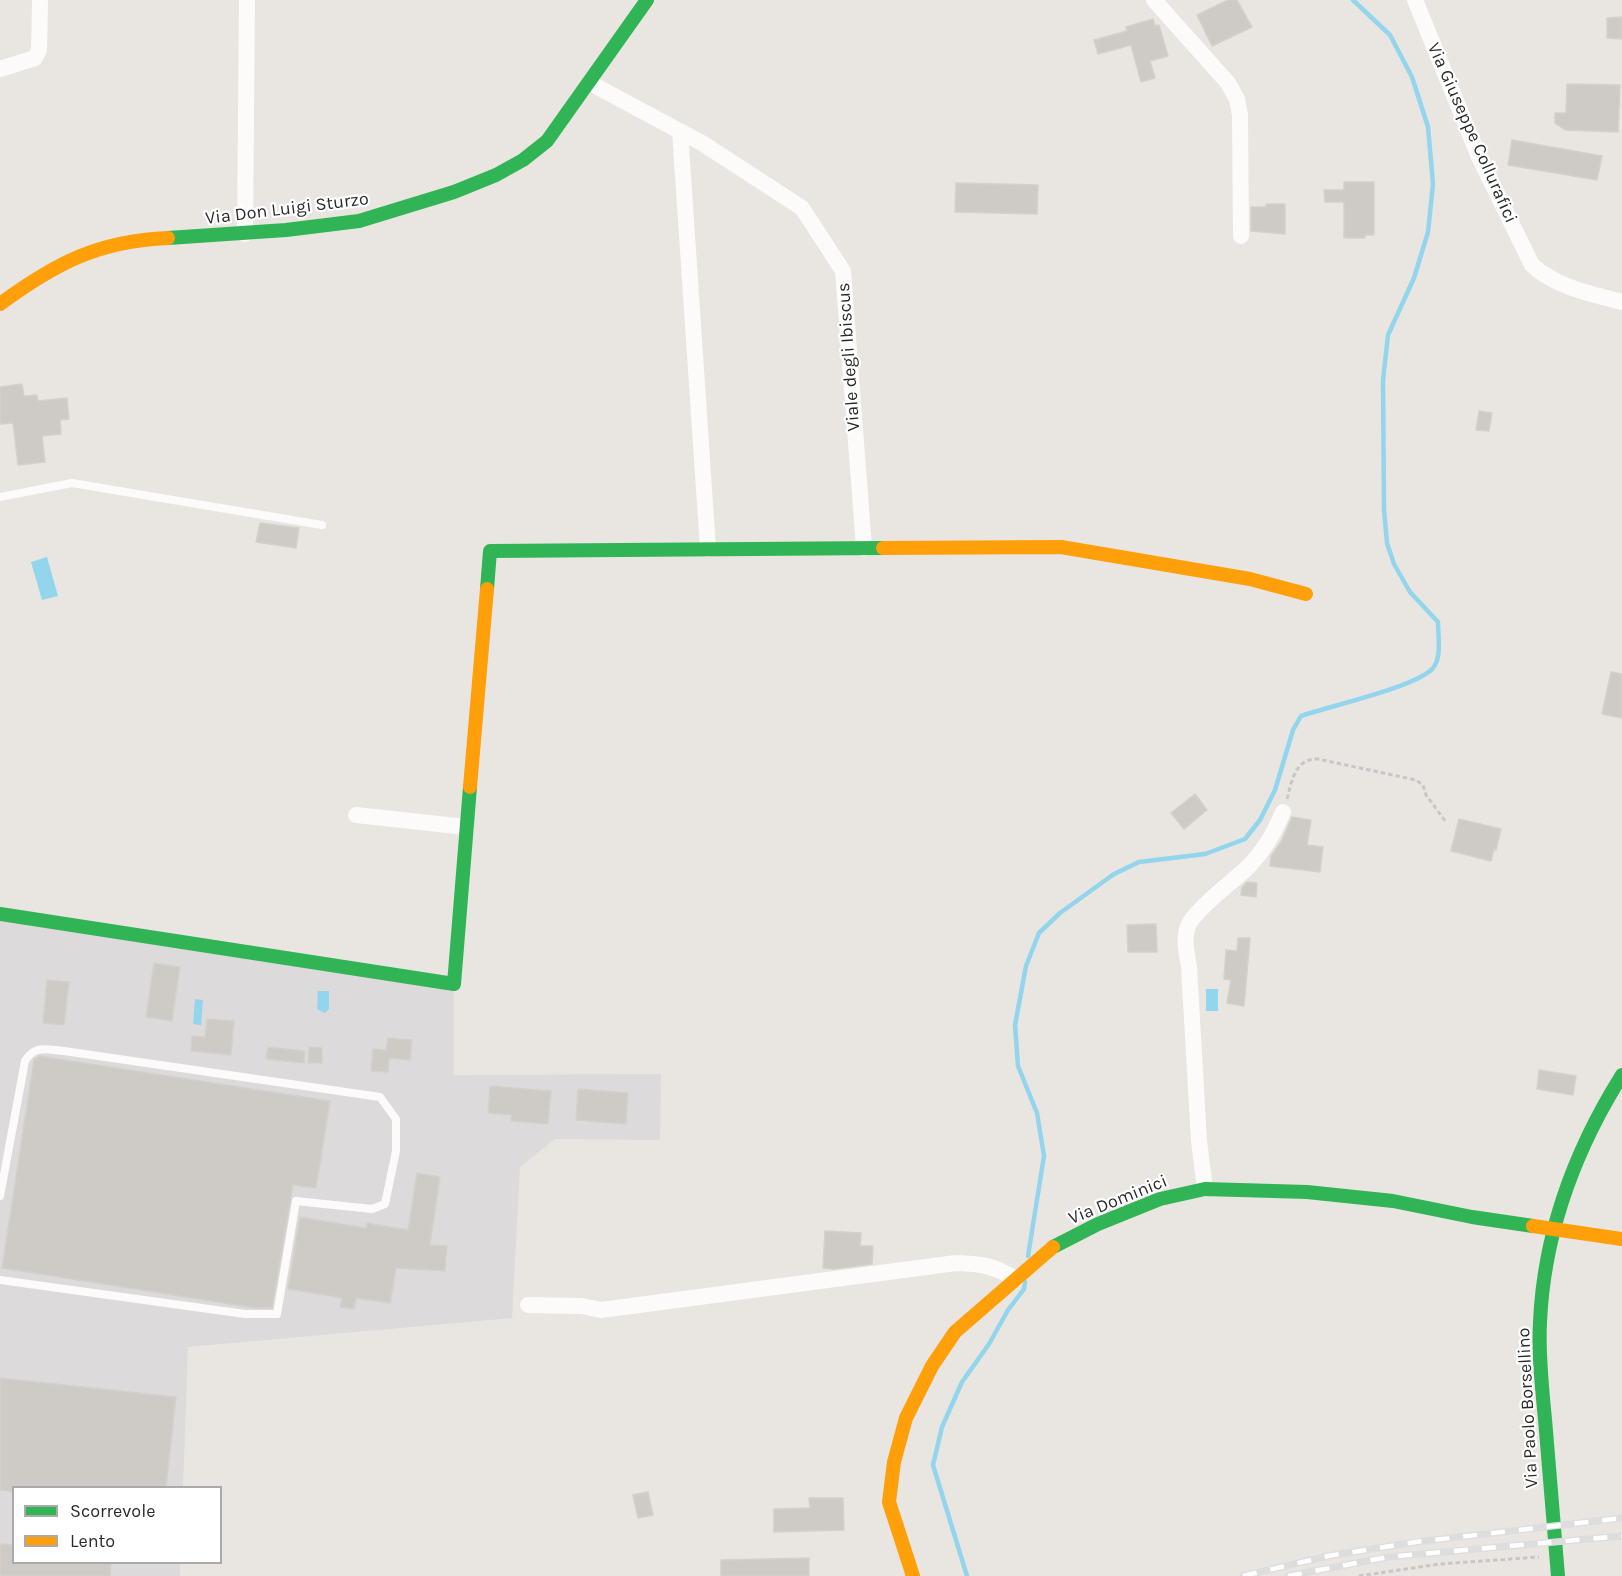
<!DOCTYPE html>
<style>
body{margin:0}
#map{position:relative;width:1622px;height:1576px;overflow:hidden;background:#e9e5e0;font-family:Karla,sans-serif}
canvas{display:block}
.legend{position:absolute;left:12px;top:1486px;width:210px;height:78px;box-sizing:border-box;background:#fff;border:2px solid #aaa;margin:0;padding:8px 10px;list-style:none;font-size:18px;color:#2b2b2b}
.legend li{display:flex;align-items:center;gap:12px;height:30px}
.legend b{width:30px;border:2px solid #aaa}
</style>
<div id="map">
<canvas width="1622" height="1576"></canvas>
<ul class="legend">
<li><b style="height:8px;background:#30b455"></b>Scorrevole</li>
<li><b style="height:8px;background:#ff9f0a"></b>Lento</li>
</ul>
</div>
<script>
const ctx = document.querySelector('canvas').getContext('2d');
ctx.lineJoin = 'round';
function fillPath(path, color) { ctx.fillStyle = color; ctx.fill(path, 'evenodd'); }
function stroke(path, color, width, dash) { ctx.strokeStyle = color; ctx.lineWidth = width; ctx.lineCap = dash ? 'butt' : 'round'; ctx.setLineDash(dash || []); ctx.stroke(path); }
function drawText(font, color, halo, rows, align = 'center') {
  ctx.font = font + ' Karla,sans-serif'; ctx.lineWidth = 4.5; ctx.setLineDash([]); ctx.textBaseline = 'middle'; ctx.strokeStyle = halo; ctx.fillStyle = color; for (const [text, x, y, turn = 0] of rows) {
    ctx.save(); ctx.translate(x, y); ctx.rotate((+turn || 0) * Math.PI / 180); ctx.textAlign = isNaN(turn) ? turn : align; if (halo) ctx.strokeText(text, 0, 0); ctx.fillText(text, 0, 0); ctx.restore();
  }
}
fillPath(new Path2D(`
 M0,916L454,984V1075L661,1074L660,1140L555,1139L520,1167L512,1318L188,1347L183,1487L14,1488V1562L180,1563V1576H0Z`), '#dddadc');
fillPath(new Path2D(`
 M47,557L58,596L42,600L31,562Z
 M1206,989H1218V1011H1206Z
 M318,991H329V1009L325,1013L317,1009Z
 M195,999L203,1000L201,1025L193,1024Z`), '#92d5ec');
stroke(new Path2D(`
 M1028,1256L1044,1156L1037,1113L1018,1066L1015,1025L1026,966L1039,933L1060,913L1114,874L1139,862L1205,854L1245,839L1260,820L1275,790L1293,730L1301,716C1329,706 1417,687 1433,668C1442,657 1438,636 1438,622L1410,592L1394,564L1387,543L1384,510L1383,380L1388,335L1414,278L1428,232L1433,184L1428,127L1412,77L1390,35L1353,0
 M967,1576L933,1465L942,1427L962,1382L989,1344L1008,1310L1024,1289L1025,1282`), '#92d5ec', 4.5);
const building = new Path2D(`
 M1228,0H1237L1252,27L1212,46L1197,15Z
 M1622,17V39L1607,38V18Z
 M1153,19L1155,26L1159,25L1168,56L1150,61L1155,78L1141,82L1131,45L1098,54L1094,40L1127,31L1126,27Z
 M1567,84L1620,85L1618,132L1565,130L1555,123V113H1566Z
 M1512,140L1602,156L1597,180L1508,165Z
 M1344,182H1374V235H1365V238H1344V202H1325L1324,190H1344Z
 M956,183L1038,185L1037,214L955,212Z
 M1266,204H1285V234L1251,231V207H1266Z
 M22,384L24,396L37,395L38,401L67,398L69,419L60,420L61,434L42,436L45,462L18,465L13,423L0,424V387Z
 M1479,411L1492,413L1489,431L1476,430Z
 M260,523L299,528L296,548L256,542Z
 M1611,672L1622,674V718L1602,714Z
 M1195,794L1207,810L1184,829L1171,813Z
 M1292,817L1311,820L1307,845L1323,847L1320,872L1270,866L1271,856L1281,842Z
 M1459,819L1501,829L1496,850L1494,849L1491,861L1451,851Z
 M1247,882L1257,883L1256,897L1241,895L1242,887Z
 M1156,924L1157,952H1128L1127,925Z
 M1238,938H1250L1244,1006L1227,1003L1231,980L1224,979L1226,950L1237,951Z
 M154,963L180,967L172,1021L146,1017Z
 M47,980L69,982L64,1025L43,1023Z
 M207,1019L234,1021L231,1055L191,1051L192,1036L205,1037Z
 M388,1038L412,1040L410,1060L389,1058L388,1072L371,1071L373,1049L386,1050Z
 M268,1047L305,1051L304,1063L266,1059Z
 M309,1047L322,1048V1063H308Z
 M39,1056L330,1101L316,1188L293,1185L272,1308H255L2,1268L34,1060Z
 M1539,1070L1576,1076L1573,1095L1537,1089Z
 M490,1086L551,1091L548,1124L511,1121L512,1115L488,1113Z
 M578,1089L628,1093L626,1124L576,1120Z
 M417,1173L440,1177L430,1245L447,1246L445,1271L396,1268L390,1303L356,1298L354,1309L340,1307L342,1298L288,1289L300,1217L366,1228L367,1223L408,1230Z
 M825,1231L861,1233L860,1246H873L872,1264L834,1269L823,1268Z
 M0,1378L176,1397L166,1488H14V1492L0,1490Z
 M648,1492L653,1515L638,1518L633,1495Z
 M809,1498H843L844,1530L774,1532V1509L810,1508Z
 M0,1544L14,1545V1563H111L110,1576H0Z
 M809,1558V1576H721V1560Z`);
fillPath(building, '#cecbc7');
stroke(building, '#d4d1cc', 1.5);
stroke(new Path2D(`
 M1287,799C1292,781 1295,758 1318,759L1416,780L1423,785L1426,795L1446,822
 M1359,1576L1440,1564L1539,1557`), '#c8c7c7', 3, [4.5, 3]);
stroke(new Path2D(`
 M0,497L72,483L322,525
 M0,1196L25,1061C35,1044 47,1050 64,1051L380,1097L396,1119V1151L385,1204L372,1209L296,1201L277,1314H245L0,1280`), '#fcfbfa', 8);
stroke(new Path2D(`
 M1154,0L1228,83L1237,99L1240,115L1241,236
 M1415,0L1479,157L1532,265C1556,287 1591,294 1622,302
 M0,69L35,58L39,50L40,0
 M590,83L702,143L802,208L843,271L864,548
 M680,131L708,549
 M245,234L247,0
 M356,815L466,827
 M1205,1189L1199,1141L1189,967C1187,954 1183,939 1188,926C1194,910 1235,880 1248,867C1263,852 1275,831 1283,812
 M528,1305L582,1306L601,1310L956,1263C983,1264 992,1265 1016,1279`), '#fcfbfa', 16);
stroke(new Path2D(`
 M168,238L286,230L359,221L454,192L496,175L523,160L547,141L647,0
 M487,589L490,551L883,548
 M0,914L454,984L470,787
 M1053,1247L1098,1224L1160,1199L1205,1189L1307,1192L1393,1201L1472,1217L1533,1226
 M1558,1576C1554,1528 1550,1479 1546,1431C1543,1395 1538,1358 1540,1322C1544,1233 1575,1150 1622,1075`), '#30b455', 14);
stroke(new Path2D(`
 M0,304C56,263 98,241 168,238
 M883,548L1061,547L1250,579L1306,594
 M470,787L487,589
 M1533,1226L1622,1239
 M913,1576L889,1502L894,1462L906,1418L932,1366L955,1332L1053,1247`), '#ff9f0a', 14);
const rail = new Path2D(`
 M1243,1576L1328,1556L1416,1542L1622,1518
 M1288,1576L1388,1557L1622,1536`);
stroke(rail, '#deddde', 7);
stroke(rail, '#fff', 4.5, [14]);
drawText('18px', '#2b2b2b', '#fff', [
 ["Via Giuseppe Collurafici",1472,133,66],
 ["Via Don Luigi Sturzo",287,209,-7],
 ["Viale degli Ibiscus",849,357,-94],
 ["Via Dominici",1118,1200,-22],
 ["Via Paolo Borsellino",1528,1408,-93]
]);
</script>
